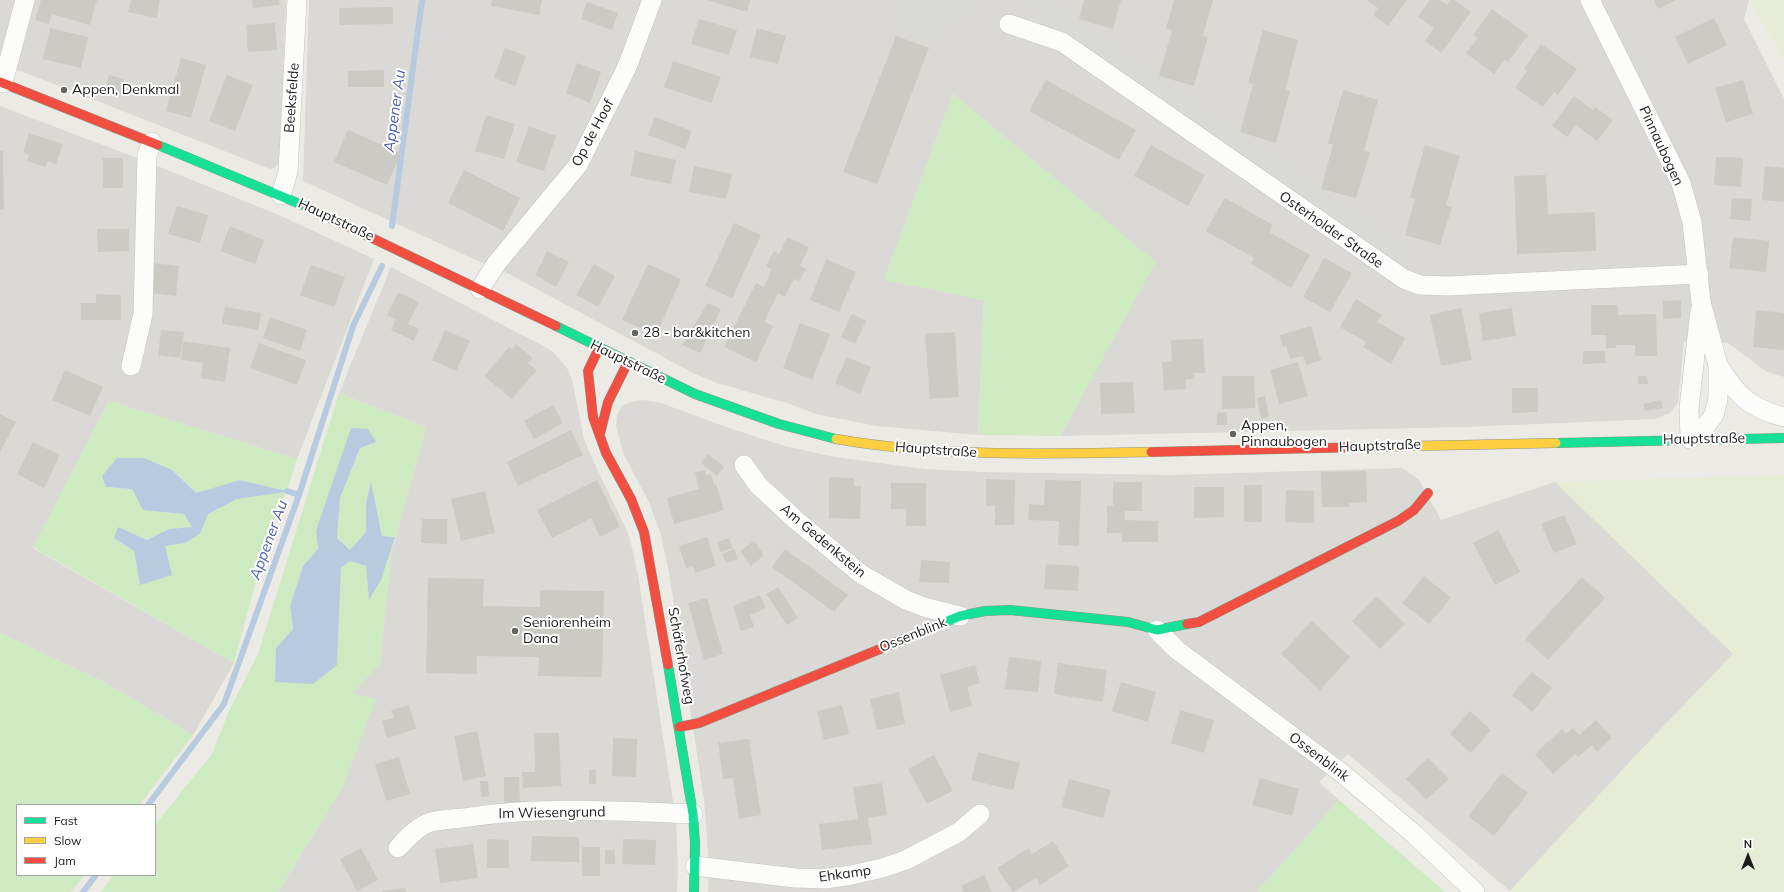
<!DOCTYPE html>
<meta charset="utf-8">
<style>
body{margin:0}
#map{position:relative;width:1784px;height:892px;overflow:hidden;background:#ebeae4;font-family:Mulish,sans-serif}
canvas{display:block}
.legend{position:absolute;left:16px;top:804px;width:140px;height:72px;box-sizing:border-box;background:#fff;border:1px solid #a4a4a4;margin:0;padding:5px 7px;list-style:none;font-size:12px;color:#1c1c1c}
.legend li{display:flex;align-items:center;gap:8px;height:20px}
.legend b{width:20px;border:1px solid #a4a4a4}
.north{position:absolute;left:1728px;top:836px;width:40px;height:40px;-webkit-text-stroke:3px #fff;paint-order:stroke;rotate:0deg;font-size:11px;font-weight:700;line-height:16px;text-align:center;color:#1c1c1c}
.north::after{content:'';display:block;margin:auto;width:14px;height:18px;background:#1c1c1c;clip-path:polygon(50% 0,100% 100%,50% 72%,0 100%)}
</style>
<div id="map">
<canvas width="1784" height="892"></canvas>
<ul class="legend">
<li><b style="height:5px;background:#16e098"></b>Fast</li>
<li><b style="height:5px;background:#ffcf43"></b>Slow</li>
<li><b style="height:5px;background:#f24e42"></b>Jam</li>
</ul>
<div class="north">N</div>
</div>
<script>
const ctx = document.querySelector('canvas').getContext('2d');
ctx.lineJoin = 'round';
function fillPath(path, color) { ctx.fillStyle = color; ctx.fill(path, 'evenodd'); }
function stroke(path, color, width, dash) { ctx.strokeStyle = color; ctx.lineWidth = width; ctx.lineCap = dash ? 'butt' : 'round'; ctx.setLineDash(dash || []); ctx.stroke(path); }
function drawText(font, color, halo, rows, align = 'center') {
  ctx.font = font + ' Mulish,sans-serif'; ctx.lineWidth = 4; ctx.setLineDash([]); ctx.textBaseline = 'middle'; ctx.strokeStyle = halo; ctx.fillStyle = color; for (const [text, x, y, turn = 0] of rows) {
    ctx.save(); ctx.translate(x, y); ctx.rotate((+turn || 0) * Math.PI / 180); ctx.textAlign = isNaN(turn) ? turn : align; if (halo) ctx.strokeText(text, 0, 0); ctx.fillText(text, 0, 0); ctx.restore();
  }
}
fillPath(new Path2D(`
 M0,0H286L280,160L276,167L270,169L26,73L0,65Z
 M309,0H1749L1744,19L1784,99V377L1767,372L1728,343L1684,341L1678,403L1670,413L1655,419L1465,427L1060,436L1155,262L953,94L884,280L984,300L978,435L877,426L816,414L790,404L714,382L693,373L507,273L478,261L303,181Z
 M0,106L140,159L279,215L374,259L297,459L109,401L33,548L234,663L193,735L106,683L0,633Z
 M391,267L549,349L555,354L567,368L572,379L584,439L597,469L629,535L638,575L676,821L678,869L677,892H278L342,788L375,699L351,694L380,663L391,554L426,427L339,393Z
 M643,400L661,403L726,427L785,446L835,457L925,469L982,472L1171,475L1402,468L1419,480L1441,520L1555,482L1733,654L1640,751L1510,891L1348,754L1319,782L1339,800L1257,892H708L709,863L704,799L669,573L661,535L650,504L623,453L616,426L617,415L622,406L631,402Z`), '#dad9d6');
fillPath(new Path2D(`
 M1751,0H1784V59L1760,19Z
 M1784,475V892H1511L1510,891L1640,751L1733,654L1555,482Z`), '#e6ecd6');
fillPath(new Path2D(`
 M953,94L1156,262L1060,436L978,435L984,300L884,280Z
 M339,393L426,427L391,554L380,663L352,694L376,699L342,788L278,892H101L114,875H155V825L212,754L230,709L258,654ZM368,429L340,498L337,538L350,550L366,532V503L371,483L382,536L395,537L381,580L370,599L366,566L350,561L341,568L337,665L276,648L293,629L290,606L303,566L318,549L316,531Z
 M109,401L297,459L287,491L240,480L196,493L172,470L106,487L132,489L143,510L184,514L192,527L169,529L147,540L118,527L114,538L134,551L140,585L164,546L185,543L200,534L208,514L237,499L286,492L265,547L234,663L33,547Z
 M0,633L106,683L193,735L139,805H17V875H85L71,892H0Z
 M1339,800L1445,892H1257Z`), '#cdeac1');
fillPath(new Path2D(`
 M902,0H935L956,11L937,45L890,21Z
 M945,0H971L977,4L970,15Z
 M1021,0H1046L1405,248L1397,260Z
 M1618,36L1626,37L1647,79L1643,86Z`), '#d9d9d6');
fillPath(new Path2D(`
 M351,428L368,429L376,442L360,448L340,498L337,538L350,550L366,532V503L371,482L382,536L395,537L381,580L369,600L366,566L350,561L341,568L337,665L313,684L275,682L276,648L293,629L290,606L303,566L318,549L316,531Z
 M117,458H144L172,470L196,493L240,480L287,491L286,492L237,499L208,514L200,534L185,543L165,546L172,575L140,585L134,551L114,538L118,527L147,540L169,529L192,527L184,514L143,510L132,489L106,487L102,476Z`), '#b6cbdf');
stroke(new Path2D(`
 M392,226L422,0
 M287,491L299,495
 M148,805L224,704L299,495L353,326L382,266
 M83,892L96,875`), '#b6cbdf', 6);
fillPath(new Path2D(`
 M41,0H97L90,25L52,14L49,24L35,20Z
 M131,0H160L157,18L128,12Z
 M252,0H279L280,5L253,8Z
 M492,0H542L539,15L491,6Z
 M706,0H750L747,12Z
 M1084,0H1121L1113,29L1079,19Z
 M1174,0H1213L1203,36L1208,37L1194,86L1159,76L1172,30L1166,28Z
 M1367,0H1407L1388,26L1373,15L1378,8Z
 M1430,0H1440L1447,5L1450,0H1454L1471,12L1441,53L1425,41L1434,28L1418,17Z
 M1654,0H1676L1658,9Z
 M587,2L618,13L612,30L581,19Z
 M393,7V24L339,25V8Z
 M1492,9L1528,35L1508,62L1505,59L1494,74L1466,53L1478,38L1473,35Z
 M1714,18L1727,45L1688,64L1675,37Z
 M699,19L737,30L729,55L691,44Z
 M275,23L277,50L248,52L246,25Z
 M50,28L88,37L81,68L43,59Z
 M757,28L786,36L778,64L750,57Z
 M1263,30L1298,40L1285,90L1290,91L1276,143L1240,132L1253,84L1248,83Z
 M896,36L929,48L877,184L843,172Z
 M1541,44L1577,69L1558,95L1554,92L1543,107L1515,88L1527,71L1524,69Z
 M505,48L526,56L515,86L494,78Z
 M181,58L206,65L191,118L166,111Z
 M673,61L721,77L711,103L664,87Z
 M577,63L601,72L590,103L566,93Z
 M384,70V87H348V71Z
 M109,75L124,79L120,97L105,93Z
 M227,75L253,85L235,131L209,121Z
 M1046,80L1136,130L1119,160L1029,111Z
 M1743,80L1753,114L1726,122L1715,88Z
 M1343,90L1378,100L1364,151L1370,152L1356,198L1321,189L1333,145L1328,143Z
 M1574,96L1593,110L1595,107L1613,120L1597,141L1576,125L1567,137L1552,126Z
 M486,115L515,124L504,159L475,151Z
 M655,117L692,131L685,149L648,135Z
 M529,126L556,136L544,171L516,162Z
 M348,130L401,153L387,185L334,162Z
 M29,133L63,144L56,164L48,161L46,167L27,161L29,155L23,153Z
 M1151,145L1205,175L1188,206L1134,176Z
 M1425,145L1460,156L1446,205L1452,207L1440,245L1405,235L1415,199L1410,197Z
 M0,151H3L4,210H0Z
 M635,151L676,160L671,184L630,176Z
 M1716,157L1743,158L1741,187L1714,185Z
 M103,158H123V188H103Z
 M694,166L732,174L726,199L689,192Z
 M1765,166L1784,168V202L1762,200Z
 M464,170L520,198L503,231L448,203Z
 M1546,175L1548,214L1595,212L1596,251L1517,254L1514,176Z
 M1225,198L1273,225L1269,232L1310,255L1291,288L1251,264L1254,258L1206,231Z
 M1732,198L1752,199L1750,221L1730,219Z
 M177,206L208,215L200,243L168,234Z
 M734,223L761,235L732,298L705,286Z
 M230,226L264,240L255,264L220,251Z
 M97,229H129V251L98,252Z
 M787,237L809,247L800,266L806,269L799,281L794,279L785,297L778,293L764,322L773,326L756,362L724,347L756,283L764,287L772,269L766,266L774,251L779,254Z
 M1733,237L1769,241L1766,272L1729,268Z
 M547,251L569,262L556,287L535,275Z
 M1324,258L1352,273L1330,312L1303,297Z
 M826,259L856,272L839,312L810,300Z
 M153,263L179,266L176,296L150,293Z
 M594,264L615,276L598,307L576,295Z
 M648,264L681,279L656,335L622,320Z
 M311,265L345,277L334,307L300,295Z
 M398,292L419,302L408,324L419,329L414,341L391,330L396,319L387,315Z
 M96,294L121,295V320H81V303H96Z
 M1356,299L1382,315L1377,322L1405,338L1391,364L1363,347L1366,342L1340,327Z
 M1681,300V318L1663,319V301Z
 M708,303L721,309L700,353L682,345Z
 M1591,305H1618V315L1656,314L1657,356H1635V345H1616V348H1606V335H1591Z
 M225,307L261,313L258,330L222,324Z
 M1461,308L1472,360L1441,366L1430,315Z
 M1512,308L1516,336L1483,341L1479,313Z
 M1756,310L1784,313V350L1753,347Z
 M852,314L866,321L855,344L841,337Z
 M270,317L307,330L300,351L263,338Z
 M800,323L830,334L812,380L783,368Z
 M1311,326L1321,360L1306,365L1303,356L1290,359L1286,346L1283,347L1280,335Z
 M161,330L184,332L180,358L158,355Z
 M445,330L470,341L456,371L432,360Z
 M955,332L959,397L930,399L925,334Z
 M1203,339L1205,373H1194V379H1186V389L1164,390L1162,362H1172L1171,340Z
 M183,341L230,348L225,382L201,378L203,363L181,360Z
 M259,343L306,360L297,385L250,368Z
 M516,344L533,358L528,363L537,370L512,399L484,376L509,347L512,349Z
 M1583,351H1605L1606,363L1583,364Z
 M847,357L871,367L860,394L835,383Z
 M1298,362L1308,396L1279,404L1270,370Z
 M65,370L103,387L90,416L52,400Z
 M1222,376H1254L1255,408L1222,409Z
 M1638,376H1647L1648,384H1638Z
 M1133,382L1135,413L1101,414L1100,383Z
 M1512,388H1538V412L1512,413Z
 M1265,396L1269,417L1261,419L1257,398Z
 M1661,400L1663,408L1645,411L1643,404Z
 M553,405L563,423L534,439L524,421Z
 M1227,412V425H1217V413Z
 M0,414L16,422L0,452Z
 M571,430L583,455L518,486L507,462Z
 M33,442L60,455L44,488L17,474Z
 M708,454L724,467L717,476L701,463Z
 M705,470L706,475L711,474L714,485L716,484L724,510L674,524L667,498L699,489L695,472Z
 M1366,471L1367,502L1349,503V507H1322L1321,472Z
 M829,477L854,478V486H861L860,519L829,518Z
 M986,479L1015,480L1014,525H995V506H986Z
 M597,480L620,527L600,537L591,518L552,538L537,510Z
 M1045,480L1081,481L1079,546L1058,545L1059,521L1028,520L1029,504L1044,505Z
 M1113,482H1142V511H1125V520L1158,521V542H1122V533H1107V506H1113Z
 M891,483H926V526H906V509H891Z
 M1244,485H1262V522H1244Z
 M1194,487H1224V517L1194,518Z
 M1286,490L1314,491V523L1285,522Z
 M485,491L495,533L461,541L451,499Z
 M1564,515L1577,544L1554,553L1541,524Z
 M422,519H447V544L421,543Z
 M1498,530L1520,572L1495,585L1473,543Z
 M707,537L716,566L695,573L693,566L686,568L679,546Z
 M729,538L733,548L721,552L717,542Z
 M754,541L764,555L751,566L740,551Z
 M734,549L738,559L726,563L722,554Z
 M785,549L848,595L834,612L772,567Z
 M921,560L950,562L949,583L919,582Z
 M1046,564L1079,566L1078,591L1044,589Z
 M1424,576L1451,598L1429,624L1402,603Z
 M1582,577L1605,598L1548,660L1525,639Z
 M428,578L484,579L483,606L540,607V590L604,591L602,677L538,676L539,657L477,656V674L426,673Z
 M778,587L798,618L787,625L766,594Z
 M760,595L766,608L750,615L754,627L741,631L733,606Z
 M1377,596L1405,624L1380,649L1352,621Z
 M707,598L723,654L704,660L688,603Z
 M1312,621L1350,657L1320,690L1281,654Z
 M1009,657L1041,661L1038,692L1005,689Z
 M1058,663L1107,670L1103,702L1054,694Z
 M975,665L980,683L967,687L972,706L950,712L940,675Z
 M1532,672L1552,688L1532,712L1512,695Z
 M1121,682L1156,692L1148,722L1112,711Z
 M899,692L905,724L877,730L870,699Z
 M409,705L416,729L387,738L382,721L394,718L391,710Z
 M842,705L849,734L824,740L817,711Z
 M1180,710L1214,720L1204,753L1171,743Z
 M1470,711L1491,730L1471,753L1450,734Z
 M1596,720L1612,738L1597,752L1592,745L1578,757L1575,754L1553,774L1535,754L1562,729L1566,734L1573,728L1579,735Z
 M477,731L486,776L463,781L454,736Z
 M534,733H559L561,786L523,788L522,772H535Z
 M613,738L637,739L636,777L612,776Z
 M749,739L761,815L739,819L733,778L723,779L718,743Z
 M978,752L1020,763L1013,790L971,780Z
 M934,755L953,791L927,804L908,769Z
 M399,757L410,794L386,801L375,764Z
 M1428,758L1449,779L1426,800L1406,779Z
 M589,770H596V784H589Z
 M1502,773L1528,793L1494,836L1468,816Z
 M504,777H519L520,802L504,803Z
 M1260,778L1299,789L1292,816L1252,805Z
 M1069,779L1111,790L1103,818L1061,807Z
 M480,781H488L489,796L481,797Z
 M882,783L887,815L868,818L872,844L822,850L819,824L858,819L853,787Z
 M532,836L579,837V862L531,861Z
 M487,839L509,840V868H487Z
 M623,839L656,840L655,865L622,864Z
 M1053,841L1069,866L1040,885L1036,878L1013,892L997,868L1029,848L1032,854Z
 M473,844L478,878L440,883L435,849Z
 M582,847H600V876H582Z
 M361,848L378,880L357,891L340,859Z
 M605,850H615V864H605Z
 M984,875L992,892H963L961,886Z
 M405,888L406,892H382V891Z`), '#cccac5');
const street = new Path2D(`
 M1590,0L1681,183L1692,222L1701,302L1718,365V399L1714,415L1704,428L1690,439
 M1009,24L1062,42L1404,279L1420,285L1447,286L1699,274
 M3,83L25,0
 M281,195L288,172L297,0
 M480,289L496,264L578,165L627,67L652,0
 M1718,365C1737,395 1748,408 1784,417
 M131,366L143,314L147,155L152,142
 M1690,439L1689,408L1700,311
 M744,465L758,485L797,521L861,574L906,600L924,607L960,616
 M1157,630L1177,650L1343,774L1414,834L1475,892
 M398,848C407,838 418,826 431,822C444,819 458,819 470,817C544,806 619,811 693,814
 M695,866L795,878L825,879L852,875L882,868L906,860L959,832L980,814`);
const fast = new Path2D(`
 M158,145L307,207
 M556,326L695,394L779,424L836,439
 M1556,443L1784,438
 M907,638L960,616L985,611L1010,610L1128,622L1157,630L1187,624
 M668,665L693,814L695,843L694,892`);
const slow = new Path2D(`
 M836,439C940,457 1045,454 1151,452
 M1366,447L1556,443`);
const jam = new Path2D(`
 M0,82L158,145
 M307,207L556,326
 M599,348L588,371L593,417L606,453L631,499L644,532L668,665
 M600,434L608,402L628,362
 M1151,452L1366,447
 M1187,624L1199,622L1398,521L1414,510L1428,493
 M679,727L699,723L907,638`);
stroke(street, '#c3c3c0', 20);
stroke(fast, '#8d957c', 10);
stroke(slow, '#8d957c', 10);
stroke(jam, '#8d957c', 10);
stroke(street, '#fcfcfb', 19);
stroke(fast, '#16e098', 9);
stroke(slow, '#ffcf43', 9);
stroke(jam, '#f24e42', 9);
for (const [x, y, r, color] of [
 [64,90,4,"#646462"],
 [635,333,4,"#646462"],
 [1233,434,4,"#646462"],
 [515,631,4,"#646462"]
]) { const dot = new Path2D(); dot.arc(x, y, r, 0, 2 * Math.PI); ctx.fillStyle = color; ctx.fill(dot); stroke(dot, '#fff', 1.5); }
drawText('14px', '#1c1c1c', '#fff', [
 ["Appen, Denkmal",72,90],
 ["28 - bar&kitchen",643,333],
 ["Appen,",1241,426],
 ["Pinnaubogen",1241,442],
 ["Seniorenheim",523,623],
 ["Dana",523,639]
], 'left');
drawText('14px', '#1c1c1c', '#fff', [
 ["Beeksfelde",292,98,-86],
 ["Op de Hoof",593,133,-62],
 ["Pinnaubogen",1661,146,65],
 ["Hauptstraße",336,220,25],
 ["Osterholder Straße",1331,230,35],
 ["Hauptstraße",628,362,26],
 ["Hauptstraße",1704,439,-1],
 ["Hauptstraße",1380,446,-2],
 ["Hauptstraße",936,450,4],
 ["Am Gedenkstein",823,541,40],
 ["Ossenblink",913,635,-22],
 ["Schäferhofweg",681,656,80],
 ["Ossenblink",1319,757,37],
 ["Im Wiesengrund",552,813,-1],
 ["Ehkamp",845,874,-8]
]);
drawText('italic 15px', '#475eac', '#fff', [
 ["Appener Au",395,111,-82],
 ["Appener Au",269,540,-70]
]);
</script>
